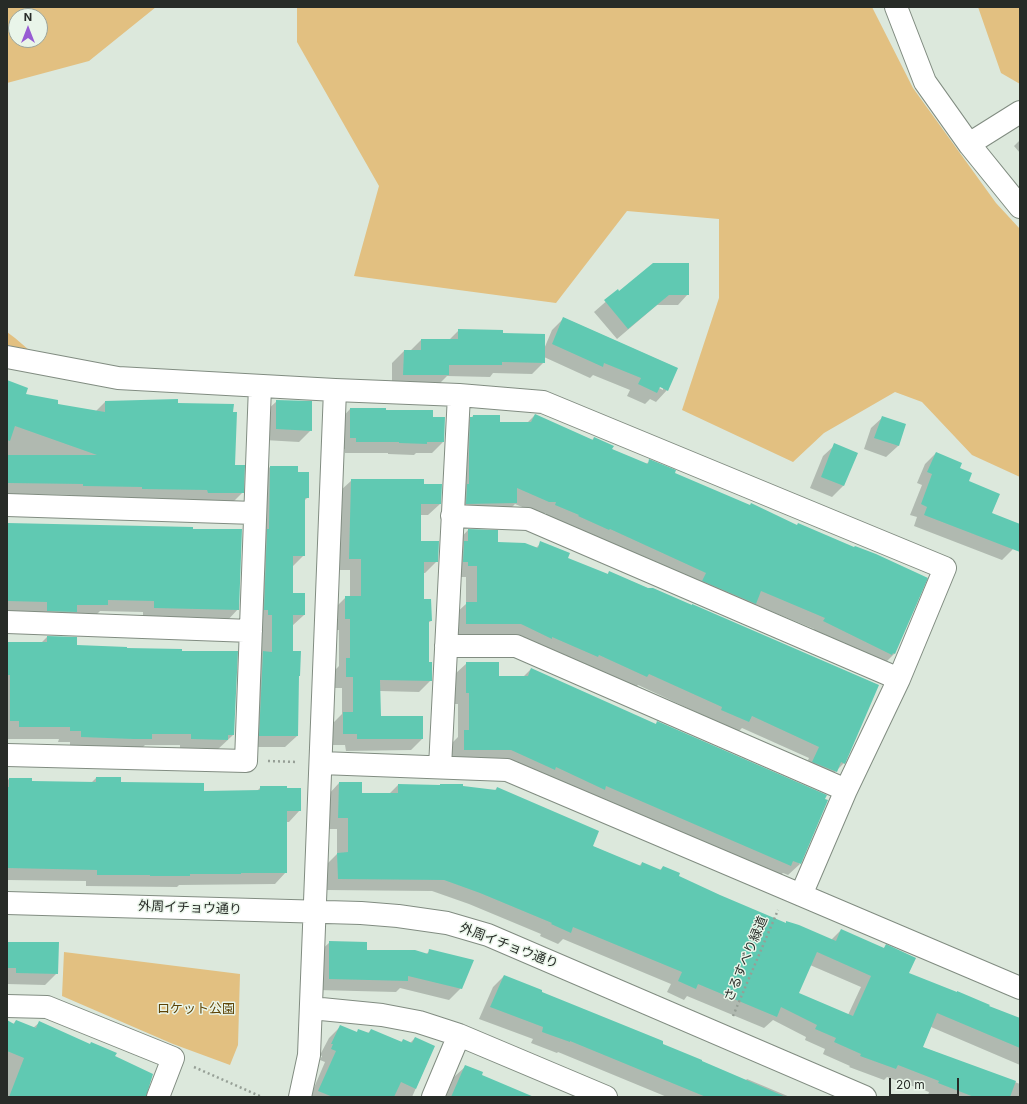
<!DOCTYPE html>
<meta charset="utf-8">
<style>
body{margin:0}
#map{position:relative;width:1027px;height:1104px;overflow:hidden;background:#dce8dc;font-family:Inter,sans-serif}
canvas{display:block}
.frame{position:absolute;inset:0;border:8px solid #272b27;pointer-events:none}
.north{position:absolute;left:8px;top:8px;width:40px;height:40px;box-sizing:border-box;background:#e9f5e9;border:1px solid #9ba49b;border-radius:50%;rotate:0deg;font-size:11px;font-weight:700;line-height:16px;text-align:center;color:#272b27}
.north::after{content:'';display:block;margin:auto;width:14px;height:18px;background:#975cd3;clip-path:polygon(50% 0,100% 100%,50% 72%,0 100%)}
.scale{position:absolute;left:889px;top:1078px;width:70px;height:18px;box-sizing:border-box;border:2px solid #272b27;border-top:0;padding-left:5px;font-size:12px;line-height:14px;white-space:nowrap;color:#272b27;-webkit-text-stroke:3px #e9f5e9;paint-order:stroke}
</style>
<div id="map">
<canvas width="1027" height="1104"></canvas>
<div class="frame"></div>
<div class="north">N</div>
<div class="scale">20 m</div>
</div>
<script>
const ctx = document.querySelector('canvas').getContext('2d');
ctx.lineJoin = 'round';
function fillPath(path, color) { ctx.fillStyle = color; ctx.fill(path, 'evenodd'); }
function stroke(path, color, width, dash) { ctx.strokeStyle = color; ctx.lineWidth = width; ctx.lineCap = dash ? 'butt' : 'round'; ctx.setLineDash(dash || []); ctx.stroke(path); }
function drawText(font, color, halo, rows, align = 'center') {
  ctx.font = font + ' Inter,"Noto Sans JP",sans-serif'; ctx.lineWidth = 3; ctx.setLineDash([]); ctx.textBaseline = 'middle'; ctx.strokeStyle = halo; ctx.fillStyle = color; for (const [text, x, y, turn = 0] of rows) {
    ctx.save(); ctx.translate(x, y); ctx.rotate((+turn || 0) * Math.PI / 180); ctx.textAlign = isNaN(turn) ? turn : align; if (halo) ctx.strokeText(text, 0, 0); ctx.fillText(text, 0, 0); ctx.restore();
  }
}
fillPath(new Path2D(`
 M7,7H156L89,61L7,83ZM16,16H40V40H16Z
 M297,7H872L913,88L996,203L1020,229V477L972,455L922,402L895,392L824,433L793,462L682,410L719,298V219L627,211L556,303L354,276L379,186L297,42Z
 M978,7H1020V84L1001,73Z
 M7,332L15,338L29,350L7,345Z
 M64,952L240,974L238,1045L230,1065L173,1044L62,996Z`), '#e2c081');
fillPath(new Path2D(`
 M1020,140V153L1014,146Z
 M618,291L619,293L688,294L678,305H657L617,339L594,312Z
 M564,318L677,368L667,390L656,402L650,399L645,404L627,396L630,390L593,375L590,378L544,357V362L532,374L493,373L490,377L447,376L437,386H392V363L404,351H410L421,340H449L459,330L502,331V334L544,335V349L552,330ZM656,384L663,387V390L655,386Z
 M7,381L25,395L56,405L96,411L105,402L177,404L234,466L243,492L231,504L72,497V495L7,494Z
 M277,401L311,430L299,442L264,440L265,412Z
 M350,409L385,411L432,418L443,442L432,453H416L414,455L388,454V453H345V449H339V421Z
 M535,415L592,440L594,438L611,449L646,464L650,461L673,473L901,639L894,654L883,665L813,633L814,629L754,604L743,614L545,516L546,513H537L515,504L505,514L455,515L459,430L473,416L499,423H527Z
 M883,417L905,425L898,446L886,457L864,449L871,428Z
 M835,445L856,453L843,486L832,497L810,488L823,456Z
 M936,453L959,469L991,514L1020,525V530L1013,549L1002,560L914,526L917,517L910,515L922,485L917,483L925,464Z
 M270,467H297V473L308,497L304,501V555L292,567V594L304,615L292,626V652L299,676L298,678L297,736L285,747H248L258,478Z
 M352,480L423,485L440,504L428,515H420V542L437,561L425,573H423V600L431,621L428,623V663L431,680L419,692L380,691V717L422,739L411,750L346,751L345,745H332V724L342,714V688H334V671L339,666V630H334V609L346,597H350V570H338L340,491Z
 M7,524L238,609L227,621L143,619V612L100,611L95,616L7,612Z
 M468,530L497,544L536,548L541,543L567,559L607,575L609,572L878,685L844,763L824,783L802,773L809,758L742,728L737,733L710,721L711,719L638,685L635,688L455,635V614L466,604V577H457V542Z
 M47,637L76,638V646L233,735L216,751L180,750V745H145L140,750L70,748V742H58L59,739H7V643H41Z
 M467,663L498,676H524L531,669L655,725L657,723L800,864L788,875L783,873L778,877L452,761V743L458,737V704H455V674Z
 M96,778L120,783L203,792L257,791L261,787L300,810L289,822H286V872L275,884L179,885L177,887L86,886V881L7,880V781L9,779L31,782L91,783Z
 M339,783L361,794H389L398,785L438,786L440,785H462V787L494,791L497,788L592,846L639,866L642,863L659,871L663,867L677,877L785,924L831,940L841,930L883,949L886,946L907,974L988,1007L1020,1024V1065L931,1027L922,1047L1020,1084V1097H934L928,1095L929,1092L887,1077L884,1080L849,1067L850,1066L823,1054L825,1049L805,1040L806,1037L773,1020L764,1028L687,996L684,1000L667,992L671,984L563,939L558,944L540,936L541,934L469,904L432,891L327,890L326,865L337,854V829H327L328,795ZM810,965L861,987L848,1015L798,994Z
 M330,942L366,951L426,954L430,951L461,988L449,1000L400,988L396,992L317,990L318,953Z
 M7,943L57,973L45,985L7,984Z
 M504,976L745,1081L747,1079L790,1097H667L558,1052L557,1053L531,1043L533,1039L479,1019L493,987Z
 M7,1021L13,1024L16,1021L33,1028L40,1022L114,1057L145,1097H7Z
 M340,1027L356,1033L359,1030L368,1033L371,1030L401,1042L403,1040L410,1043L415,1038L434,1047L412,1097H310L325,1062L320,1060L322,1056L320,1055L329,1038Z
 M466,1066L480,1076L533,1097H446L454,1077Z`), '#0003');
fillPath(new Path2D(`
 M653,263H689V295H669L628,329L604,300L618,289L619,291Z
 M563,317L678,368L668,391L660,387L657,393L638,384L641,378L604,363L603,367L552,344Z
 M458,329L503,330V333L545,334V363L502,362V365H449V375H403L404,350H421V339H458Z
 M7,380L28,388L26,394L58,400V404L105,412V401L178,399V403L234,404L233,412H237L235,465H245L244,493H208L207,490L142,489V487L83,486V484L7,483V455H97L15,426L10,441L7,440Z
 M276,400L312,401V431L276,429Z
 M350,408H386V410H433V417H445L444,442H427V444L399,443V442H356V438H350Z
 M535,414L593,440L594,437L614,446L612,449L648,464L649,459L676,470L675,473L750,505L751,503L797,525L798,523L854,547L855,546L876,554L928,578L895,654L893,653L892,655L823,621L825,618L761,591L756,604L702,581L706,573L610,529L609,530L578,516L579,515L555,505L556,502H549L517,488V503L466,504L467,484H469V452L470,417H473V415H500V422H531Z
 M882,416L906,424L899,446L874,438Z
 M834,443L858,453L844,486L821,477Z
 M936,452L962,463L960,468L972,473L969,481L1000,494L992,513L1020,524V552L924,515L927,507L921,504L932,474L927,472Z
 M270,466H298V472H309V498H305V556H293V593H305V615H293V651H301L300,676H299L298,736H259L263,651L272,652V615H268V610H264L267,529H269Z
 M351,479H424V484H442L441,504H421V541H439L438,562H424V599H431L432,621H429V662H432V681L380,680L381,716H423V739H357V734H343V712H353V677H346V658H350V619H345V596H361V559H349Z
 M7,523L193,527V529H242L239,610L154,608V601L108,600V605H77V612L47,611V602L7,601Z
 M468,529L498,530V542L525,543L538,548L540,541L570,553L568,558L608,574L609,571L648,588H653L692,605V604L879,685L845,764L841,762L837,772L812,762L819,747L752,716L749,722L721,710L722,707L649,674L647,677L599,655L598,657L552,637V639L521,624H466V602H477V566H468V562H463L464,541H468Z
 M47,636L77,637V645L127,647V648L182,649V651H238L234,735H228V740L191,739V734H152V739H133L81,737V731H70V727H19V721H10V675H7V642H47Z
 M466,662H499V676H528L531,668L656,724L657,721L827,795L825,799L828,800L801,864L793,861L791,866L606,786L605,790L556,767L555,770L511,750H464V730H469V693H466Z
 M96,777H121V782L204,783V791L260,790V786H287V788H301V811H287V873H241V874H190V876H150V875H97V870L7,868V787H9V778H32V781L96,782Z
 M339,782H362V793H398V784L440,785V784H463V786L496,790L497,787L599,831L593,846L641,866L642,862L661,870L663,866L680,873L679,876L720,895L786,923V921L799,925L836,941L841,929L884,948L886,944L916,958L909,973L957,992V991L990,1005L989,1006L1020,1018V1048L937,1013L923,1047L1016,1081L1010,1097H974L938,1083L939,1081L898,1065L896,1069L860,1056L861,1054L834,1042L836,1038L815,1029L817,1025L781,1007L777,1017L698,984L696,989L678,981L682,972L573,927L571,933L551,924L552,923L480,893L444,880L338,879L337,853L348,852V818H338ZM817,952L871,976L853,1016L799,993Z
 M329,941L367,942V950H415L428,954L429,949L474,960L462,989L408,976V981L329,979Z
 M7,942H59L58,974L16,973V968H7Z
 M504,975L542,990V992L663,1041V1044L702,1060V1061L786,1097H706L570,1041V1042L542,1032L543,1027L490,1007Z
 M7,1020L14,1024L16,1020L36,1028L39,1021L90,1044L91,1042L117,1053L115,1056L153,1074L146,1097H9L24,1058L7,1051Z
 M340,1025L357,1032L358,1029L369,1033L371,1029L402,1042L403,1039L412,1043L415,1037L435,1046L416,1089L401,1082L394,1097H333L318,1091L336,1051L331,1049L333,1044H331Z
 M465,1065L483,1072L482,1075L534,1097H451Z`), '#60c9b2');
const minor = new Path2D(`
 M896,7L925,82L969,144L1020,207
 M969,144L1020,112
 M7,357L118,378L335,390L459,395L543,402L945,568L899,679L846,790L801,895
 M7,505L255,513
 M452,516L528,519L899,679
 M7,622L251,631
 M446,646H516L846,790
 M7,755L246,761L260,386
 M321,763L507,770L1020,988
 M440,767L459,395
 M7,903L361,913L398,916L447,923L488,935L865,1097
 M7,1006L47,1007L173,1058L158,1097
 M311,1008L382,1015L419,1022L459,1035L606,1097
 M300,1097L309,1055L335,390
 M433,1097L459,1035`);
stroke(minor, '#818c81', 24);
stroke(new Path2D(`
 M268,761L297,762
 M733,1016L778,910
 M194,1067L262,1097`), '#969f96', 2.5, [2, 3]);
stroke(minor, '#fff', 22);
drawText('13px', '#272b27', '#e9f5e9', [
 ["外周イチョウ通り",190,908,2],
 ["外周イチョウ通り",509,946,21],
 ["さるすべり緑道",746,959,-67]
]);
drawText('13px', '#5d4305', '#e9f5e9', [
 ["ロケット公園",196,1009]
]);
</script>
